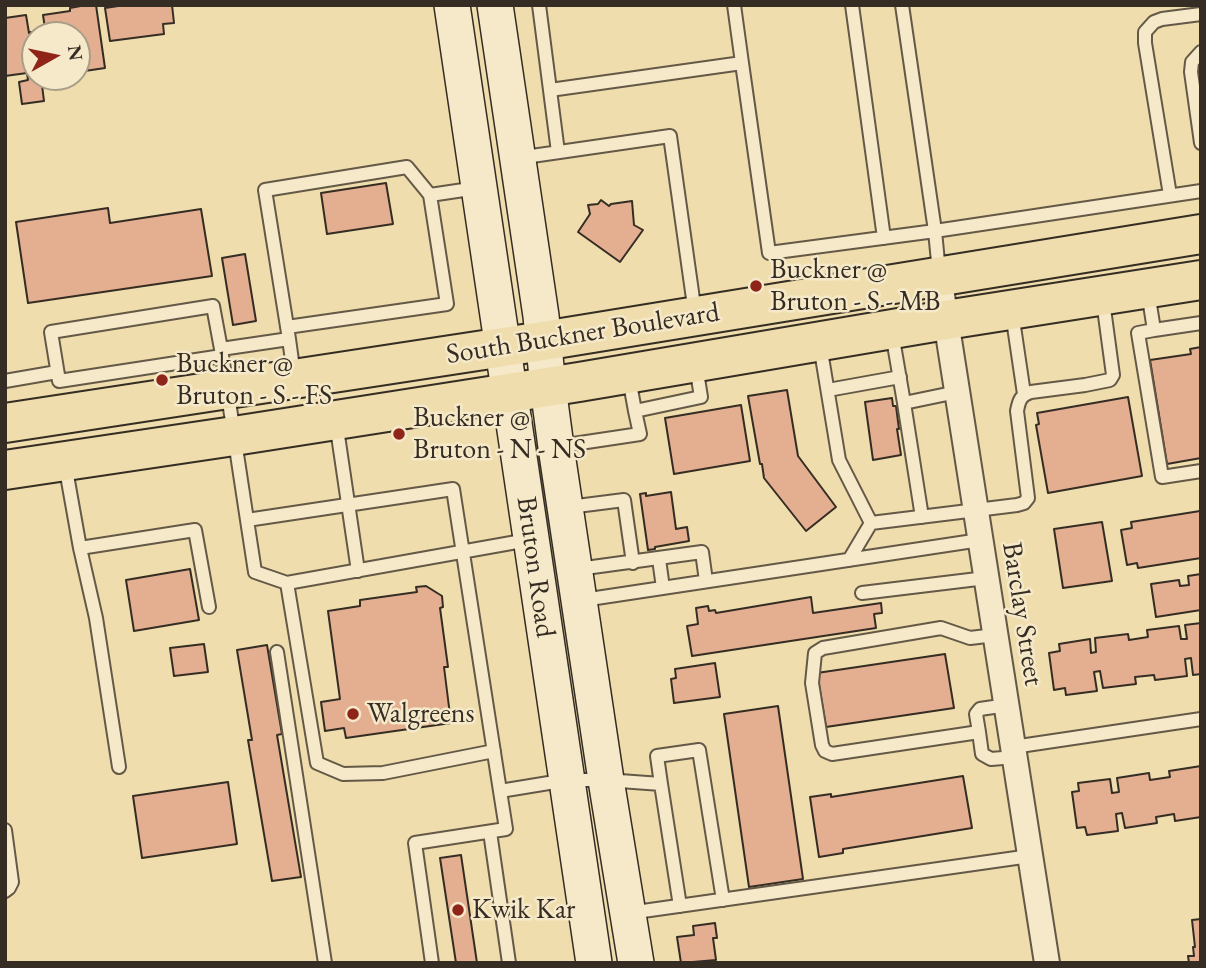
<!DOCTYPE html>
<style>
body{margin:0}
#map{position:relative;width:1206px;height:968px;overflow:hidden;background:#efddad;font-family:"EB Garamond",serif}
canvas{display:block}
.frame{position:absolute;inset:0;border:7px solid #352d23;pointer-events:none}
.north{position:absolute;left:21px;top:21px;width:70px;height:70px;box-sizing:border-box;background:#f5e9ca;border:2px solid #a89e87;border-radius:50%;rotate:81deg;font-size:19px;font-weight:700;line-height:28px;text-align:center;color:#352d23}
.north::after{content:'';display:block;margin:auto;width:24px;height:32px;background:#8f2418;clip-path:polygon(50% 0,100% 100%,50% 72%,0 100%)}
</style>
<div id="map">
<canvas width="1206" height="968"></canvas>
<div class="frame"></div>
<div class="north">N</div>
</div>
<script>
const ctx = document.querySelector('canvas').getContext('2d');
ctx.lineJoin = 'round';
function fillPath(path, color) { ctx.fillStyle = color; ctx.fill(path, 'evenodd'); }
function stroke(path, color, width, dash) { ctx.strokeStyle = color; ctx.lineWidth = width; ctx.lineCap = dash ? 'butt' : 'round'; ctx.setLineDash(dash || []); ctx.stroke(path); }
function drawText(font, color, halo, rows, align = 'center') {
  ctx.font = font + ' "EB Garamond",serif'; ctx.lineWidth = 5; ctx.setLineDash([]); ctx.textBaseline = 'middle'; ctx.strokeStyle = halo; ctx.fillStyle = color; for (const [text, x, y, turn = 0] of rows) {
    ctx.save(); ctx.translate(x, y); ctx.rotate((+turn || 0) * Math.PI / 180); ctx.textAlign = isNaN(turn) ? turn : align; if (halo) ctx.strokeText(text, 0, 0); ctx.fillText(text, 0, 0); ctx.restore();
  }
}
const building = new Path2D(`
 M86,5H96L105,68L78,72L77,35H46L43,15L70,11V8Z
 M125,5H172L174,23L163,24L164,34L110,41L105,8Z
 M26,15L29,33L31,32L33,44H35V77H41L44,101L22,104L19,82L28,80L27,73L5,76V18Z
 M386,183L393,224L327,234L321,193Z
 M601,200L609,206L611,204L632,201L634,225L643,230L620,262L578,232L590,214L588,205L598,204Z
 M108,208L110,223L201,209L212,276L28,303L16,222Z
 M245,254L256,321L233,325L222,258Z
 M1201,347V458L1167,464L1150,360L1191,354L1190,349Z
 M787,390L798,456L836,507L806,531L764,478L762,464H760L748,396Z
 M1128,397L1142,476L1048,493L1036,425L1039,424L1037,413Z
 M892,398L893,406H896L899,429H897L901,455L873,460L865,402Z
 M741,405L750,461L674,474L665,418Z
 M671,492L676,529L687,527L689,541L655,547V549L648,550L640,494L646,493V496Z
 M1200,511L1201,558L1138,568L1137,563L1127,565L1121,530L1132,528L1131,522Z
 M1102,522L1112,581L1063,588L1054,529Z
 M190,569L199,620L134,631L126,580Z
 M1201,574V610L1156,617L1151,584L1179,580L1180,586L1189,585L1188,576Z
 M426,586L442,596L443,607L440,608L448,667H444L451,723L346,738L344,728L325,731L321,702L340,699L328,611L360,606V600L417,592L416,587Z
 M811,597L813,613L881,603L882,613L874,614L876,628L692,656L687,626L698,624L696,608L708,606L709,611L715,610L716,613Z
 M1201,623V674L1193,675L1191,658L1185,659L1187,676L1155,680L1154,675L1135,677L1136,684L1103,688L1100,671L1094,672L1097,691L1066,695L1065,688L1054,690L1049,653L1060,651L1059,644L1090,639L1091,653L1096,652L1095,638L1128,634L1129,640L1148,637L1147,630L1179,626L1181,639H1187L1185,625Z
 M204,644L208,672L174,676L170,648Z
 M267,645L282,734L277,735L301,877L272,881L248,740H252L237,650Z
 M945,654L954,708L826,727L817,673Z
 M715,663L720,697L674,703L671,679L676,678L675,669Z
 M778,706L803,879L749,887L724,714Z
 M1201,766V817L1175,821L1174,814L1156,817L1157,823L1125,828L1122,813L1116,814L1118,831L1087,835L1085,827L1077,828L1072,792L1079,791L1078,783L1110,779L1112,793L1119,792L1117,778L1149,773L1150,780L1170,777L1169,771Z
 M963,776L972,828L843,849V853L819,857L810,797L831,794V797Z
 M228,782L237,844L142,858L133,796Z
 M461,855L477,963H456L440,858Z
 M1201,919V963H1189L1188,956H1194L1193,947H1195L1192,920Z
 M715,923L717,938H713L716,960L681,963L677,937L694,935L693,926Z`);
fillPath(building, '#e4af91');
stroke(building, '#352d23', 2);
const lane = new Path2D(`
 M539,5L558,152
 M734,5L742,63
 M852,5L884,238
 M902,5L935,231L939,272
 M1201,52L1192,62L1191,72L1201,143
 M550,90L742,63L769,253L935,231L1201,191
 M518,158L670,136L695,313
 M477,188L430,195L407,167L265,190L289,339L221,349L247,520L453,489L500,791
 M1170,195L1145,43V32L1154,22L1162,19L1201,14
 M1148,292L1154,330L1138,333L1162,477L1201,471
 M1012,313L1024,394
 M287,327L447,304L430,195
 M1154,330L1201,323
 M892,333L904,403L957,392
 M289,339L294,375
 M820,345L839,460L871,523L1017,505L1024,503L1028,498L1017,411C1019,400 1021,395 1031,392L1085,385L1110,380L1113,375L1103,301
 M221,349L213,306L51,332L59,381L222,356
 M629,378L635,411L701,397L696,366
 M5,381L57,372
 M828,390L900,377
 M904,403L922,517
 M336,422L358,571
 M560,446L640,434L635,411
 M65,464L80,548L96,618L119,767
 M569,507L624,500L633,563
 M247,520L255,572L287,583
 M80,548L195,530L209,607
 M659,559L663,588
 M849,560L871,523
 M578,569L702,552L706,581
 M862,593L986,578
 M583,600L980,540
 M995,635L970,638L941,628L823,648L815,653L812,683L822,745L825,751L832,754L979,732L982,754L991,759L1015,757
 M277,652L325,963
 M979,732L976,714L980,709L1007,705
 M1013,747L1201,719
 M494,751L383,773L343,774L317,763L287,583L528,540
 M661,784L657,756L699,750L723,900
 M5,830L12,882L9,888L5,891
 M490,832L509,963
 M629,913L1030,856
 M432,963L415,843L506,829L500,791L567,780H606L661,784L680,906`);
const street = new Path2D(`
 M939,276L1047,963`);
const secondary = new Path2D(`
 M452,5L594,963
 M495,5L541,316L548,387L556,447L606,780L636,963`);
const primary = new Path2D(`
 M5,423L543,341L1201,234
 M5,470L234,436L579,382L946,320L1201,280`);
stroke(lane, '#645946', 16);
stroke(street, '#645946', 28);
stroke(secondary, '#352d23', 38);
stroke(primary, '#352d23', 42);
stroke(lane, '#f5e9ca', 12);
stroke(street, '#f5e9ca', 24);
stroke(secondary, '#f5e9ca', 35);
stroke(primary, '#efddad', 38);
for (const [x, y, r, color] of [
 [756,286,7,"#8f2418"],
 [162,380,7,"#8f2418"],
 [399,434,7,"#8f2418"],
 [353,714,7,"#8f2418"],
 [458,910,7,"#8f2418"]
]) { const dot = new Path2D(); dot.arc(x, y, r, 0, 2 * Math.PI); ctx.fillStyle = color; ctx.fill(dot); stroke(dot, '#f5e9ca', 2.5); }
drawText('28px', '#352d23', '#f5e9ca', [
 ["Buckner @",770,270],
 ["Bruton - S - MB",770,302],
 ["Buckner @",176,364],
 ["Bruton - S - FS",176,396],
 ["Buckner @",413,418],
 ["Bruton - N - NS",413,450],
 ["Walgreens",367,714],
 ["Kwik Kar",472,910]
], 'left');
drawText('28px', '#352d23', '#f5e9ca', [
 ["South Buckner Boulevard",583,334,-9],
 ["Bruton Road",535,567,82],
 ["Barclay Street",1022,614,81]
]);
</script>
